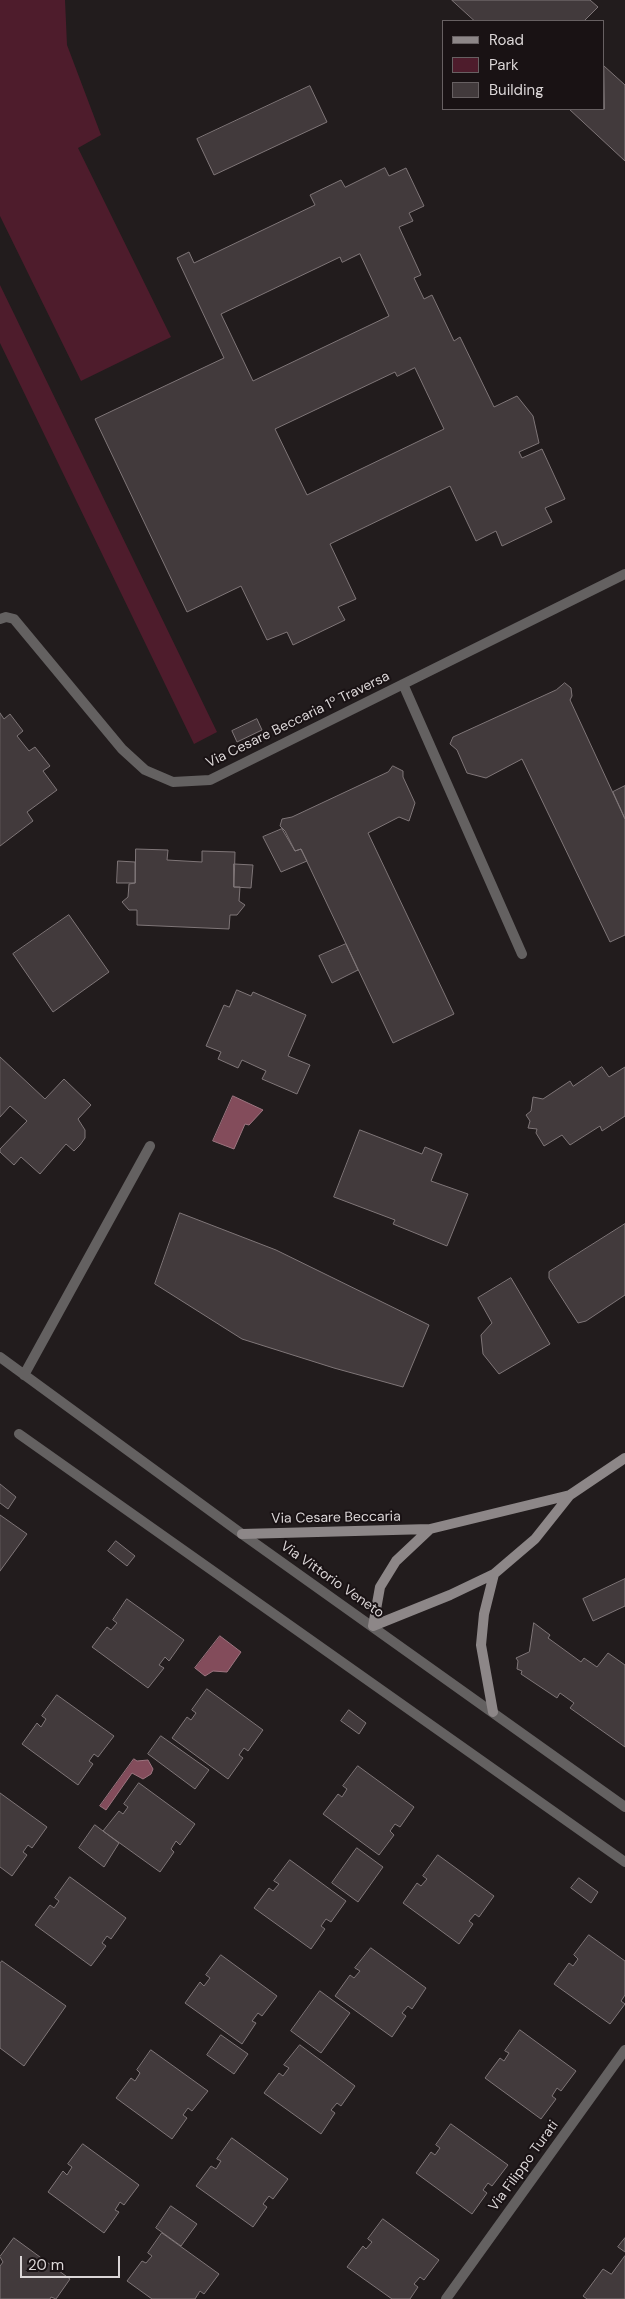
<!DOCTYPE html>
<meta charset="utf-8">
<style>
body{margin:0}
#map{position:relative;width:625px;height:2299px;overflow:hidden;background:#221c1d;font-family:"DM Sans",sans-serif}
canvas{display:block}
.legend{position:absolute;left:442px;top:20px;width:162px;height:90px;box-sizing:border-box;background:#191214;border:1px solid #676062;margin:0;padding:6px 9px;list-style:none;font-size:15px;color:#dbd6d7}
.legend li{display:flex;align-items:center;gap:10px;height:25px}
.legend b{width:25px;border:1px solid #676062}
.scale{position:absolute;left:20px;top:2256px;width:100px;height:22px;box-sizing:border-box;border:2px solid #dbd6d7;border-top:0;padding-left:6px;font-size:15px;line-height:18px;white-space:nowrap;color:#dbd6d7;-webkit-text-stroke:4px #191214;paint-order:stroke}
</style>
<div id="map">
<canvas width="625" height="2299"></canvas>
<ul class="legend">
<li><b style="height:6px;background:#8d8788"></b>Road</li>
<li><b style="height:14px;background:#4e1c2c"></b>Park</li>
<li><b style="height:14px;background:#423a3c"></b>Building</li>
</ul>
<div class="scale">20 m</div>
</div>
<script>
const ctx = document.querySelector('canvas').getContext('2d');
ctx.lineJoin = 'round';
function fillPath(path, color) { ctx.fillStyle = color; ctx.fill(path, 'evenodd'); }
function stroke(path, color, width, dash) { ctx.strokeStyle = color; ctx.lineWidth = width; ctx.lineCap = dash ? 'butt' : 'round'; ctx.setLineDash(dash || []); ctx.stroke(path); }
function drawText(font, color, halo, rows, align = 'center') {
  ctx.font = font + ' "DM Sans",sans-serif'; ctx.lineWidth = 4; ctx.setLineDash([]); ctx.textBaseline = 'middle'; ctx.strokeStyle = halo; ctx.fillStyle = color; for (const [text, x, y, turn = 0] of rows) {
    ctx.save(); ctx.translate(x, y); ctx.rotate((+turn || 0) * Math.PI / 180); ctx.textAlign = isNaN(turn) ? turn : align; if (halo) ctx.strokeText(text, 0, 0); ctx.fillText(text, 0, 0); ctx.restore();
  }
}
fillPath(new Path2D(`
 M0,0H65L67,45L101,135L78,148L171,337L81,381L0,216Z
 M0,285L217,732L194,744L0,343Z`), '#4e1c2c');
const water = new Path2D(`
 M233,1096L263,1110L249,1125L245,1124L234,1149L213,1141Z
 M220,1636L241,1652L227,1672L213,1671L205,1676L195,1668Z
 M134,1759L137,1761L148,1760L153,1769L151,1774L143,1779L132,1773L106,1810L100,1806Z`);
fillPath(water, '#834c5b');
stroke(water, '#9d7580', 1);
const building = new Path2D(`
 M452,0H590L598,7L584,21H475Z
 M604,66L625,85V161L569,109H604Z
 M310,86L327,122L214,175L197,139Z
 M385,168L389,176L406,168L424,206L409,213L413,221L399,227L421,275L414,278L424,299L432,295L454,341L460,337L494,407L517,396L533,416L539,443L519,452L522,458L542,449L565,499L545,508L552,522L502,546L496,531L476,541L450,486L330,544L356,599L338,607L345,620L293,645L287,632L267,640L241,586L187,612L95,419L224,358L177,258L189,252L194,263L315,205L310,195L341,180L345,187ZM360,254L389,316L253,381L221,314L340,257L342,262ZM415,368L444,429L307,495L275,429L395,372L397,376Z
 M565,683L571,688L572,696L570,700L625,819V935L610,942L522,759L486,778L467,773L457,750L450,744L453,737L556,690Z
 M0,713L4,719L10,714L23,731L17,736L29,751L35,747L50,766L43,771L57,790L27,812L33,821L0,846Z
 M257,719L262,730L237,742L232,731Z
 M393,766L403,771V777L415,803L409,821L399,817L368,833L454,1014L393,1043L301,849L295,851L285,831L280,826L282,819L292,817L388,772Z
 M625,786V819L613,792Z
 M282,829L295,851L301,849L307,861L281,872L263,837Z
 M136,849L168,850L167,860L202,862V851L235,852L234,887H240L239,901L245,905L237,915H230L229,929L137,925V910H129L122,902L128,897L129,884L135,883Z
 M118,861L135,862V883H117Z
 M234,864L253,865L251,888L234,887Z
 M69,915L109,972L53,1012L13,954Z
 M346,944L358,970L332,983L319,956Z
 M237,990L251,996L253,992L306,1015L288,1056L310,1065L297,1094L262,1079L266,1071L242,1060L238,1068L218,1059L221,1052L206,1046L224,1005L229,1007Z
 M0,1057L45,1099L64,1079L91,1105L78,1119L85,1130V1138L80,1145L74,1151L66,1144L40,1174L21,1157L14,1165L0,1152V1149L27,1121L10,1106L0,1117Z
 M602,1067L609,1077L625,1067V1116L602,1131L600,1126L570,1145L562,1135L544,1146L536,1133L537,1129L528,1128L530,1121L526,1115L531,1111L533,1097L543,1099L570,1081L573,1086Z
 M360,1130L422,1154L425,1147L442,1154L431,1181L468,1194L447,1246L393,1224L395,1220L334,1197Z
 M180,1213L276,1250L429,1325L403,1387L334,1368L242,1339L155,1284Z
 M625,1224V1295L586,1321L578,1323L549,1278V1272Z
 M511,1278L550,1344L499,1374L483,1354L481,1335L492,1323L478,1298Z
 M0,1484L16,1497L8,1509L0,1503Z
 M0,1515L27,1534L0,1571Z
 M116,1541L135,1556L127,1566L108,1551Z
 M625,1579V1606L593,1621L583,1599Z
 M127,1599L184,1640L169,1661L165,1657L159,1665L164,1668L148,1688L92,1647L107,1627L111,1630L117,1623L113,1620Z
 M534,1623L550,1635L548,1638L581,1662L584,1658L597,1667L608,1653L625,1665V1747L570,1708L574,1703L560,1693L557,1698L521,1674L522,1671L517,1669L518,1661L516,1658L529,1652Z
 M207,1689L263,1730L248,1751L244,1748L239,1755L243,1758L228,1779L172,1738L187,1717L191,1720L196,1713L192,1710Z
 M57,1695L114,1736L98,1757L94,1754L89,1761L93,1764L78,1785L22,1744L37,1723L41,1727L46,1719L42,1716Z
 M349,1710L366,1723L359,1734L341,1721Z
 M161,1736L209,1770L195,1789L148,1754Z
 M358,1766L414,1807L400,1827L395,1824L390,1831L394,1835L379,1855L323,1814L338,1794L342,1797L347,1789L343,1786Z
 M139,1783L195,1824L180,1845L176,1841L171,1849L174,1852L160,1872L103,1831L119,1811L123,1814L128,1807L124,1804Z
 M0,1793L47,1827L32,1848L28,1845L23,1852L27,1855L12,1876L0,1867Z
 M95,1825L119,1843L104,1867L79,1848Z
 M357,1848L383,1867L358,1902L332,1883Z
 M438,1855L494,1896L479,1917L475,1914L469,1921L473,1924L459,1944L403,1903L417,1883L421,1886L427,1879L423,1876Z
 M290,1860L346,1901L331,1922L326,1919L321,1926L325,1929L311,1949L254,1908L269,1888L273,1891L279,1884L274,1881Z
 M70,1877L126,1918L111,1939L107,1936L102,1943L106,1946L91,1966L35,1925L50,1905L54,1908L59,1901L55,1898Z
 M579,1878L598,1892L591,1903L571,1888Z
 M589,1935L625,1961V1995L621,2001L625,2004L610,2024L554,1984L569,1963L573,1966L578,1959L574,1955Z
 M371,1948L426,1988L412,2009L408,2006L402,2013L406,2016L392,2037L335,1996L350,1975L354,1978L360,1971L355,1968Z
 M221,1955L277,1996L262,2016L258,2013L252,2021L256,2023L242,2044L185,2003L200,1982L204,1986L210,1978L206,1975Z
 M2,1961L66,2006L24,2066L0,2048V1964Z
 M320,1991L350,2013L321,2053L291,2031Z
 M520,2030L576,2071L561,2091L557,2088L552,2096L556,2099L541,2119L485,2078L500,2058L504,2061L509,2053L505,2051Z
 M221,2035L248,2054L234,2074L207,2055Z
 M300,2045L355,2086L341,2106L337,2103L331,2110L335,2113L321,2134L264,2093L279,2073L283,2076L289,2068L284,2065Z
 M151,2050L208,2091L192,2111L188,2108L183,2115L187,2118L172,2139L116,2098L131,2078L135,2081L140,2073L137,2070Z
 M451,2124L508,2165L492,2186L488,2183L483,2190L487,2193L472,2214L416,2173L431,2152L435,2155L440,2148L436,2145Z
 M232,2138L288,2179L273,2199L269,2196L263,2204L267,2207L253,2227L196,2186L211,2166L216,2169L221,2161L217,2159Z
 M83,2144L139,2185L124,2205L120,2202L115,2210L119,2212L104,2233L48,2192L63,2171L67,2175L72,2167L68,2164Z
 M171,2206L197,2224L181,2246L156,2228Z
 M383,2219L439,2260L424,2280L420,2277L414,2284L418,2287L410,2299H392L347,2267L363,2246L366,2249L372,2242L368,2239Z
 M162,2233L219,2274L204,2294L200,2291L195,2299H152L127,2281L142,2261L146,2263L152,2256L148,2253Z
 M14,2238L70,2279L56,2299L51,2297L50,2299H0V2266L3,2262L0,2257Z
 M625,2238V2252L618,2247Z
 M625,2256V2299H587L583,2296L603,2269L611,2274Z`);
fillPath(building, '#423a3c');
stroke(building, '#7f7678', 1);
stroke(new Path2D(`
 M19,1434L625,1862`), '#646161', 10);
stroke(new Path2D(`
 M0,619L6,617L14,619L122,749L145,770L173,782L210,780L625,574
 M403,684L522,954
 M0,1357L242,1534L625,1807
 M24,1375L150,1146
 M446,2299L625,2050`), '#646161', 10);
stroke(new Path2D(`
 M242,1534L430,1529L570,1495
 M373,1626L450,1595L494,1574L535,1539L570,1495L625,1458
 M373,1626L380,1587L396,1561L430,1529
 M493,1712L481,1645L484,1614L494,1574`), '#8d8788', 10);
drawText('14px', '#dbd6d7', '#191214', [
 ["Via Cesare Beccaria 1º Traversa",298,720,-26],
 ["Via Cesare Beccaria",336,1518,-1],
 ["Via Vittorio Veneto",332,1580,35],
 ["Via Filippo Turati",524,2166,-54]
]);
</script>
